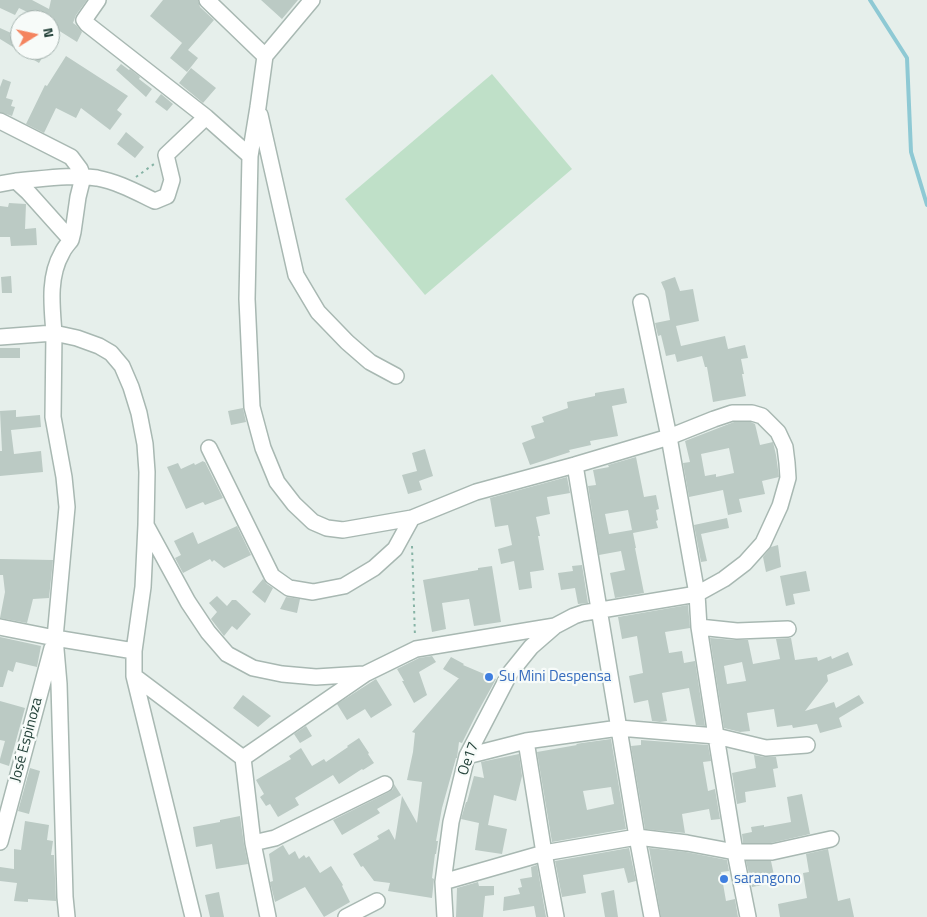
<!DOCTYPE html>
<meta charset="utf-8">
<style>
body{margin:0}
#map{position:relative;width:927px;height:917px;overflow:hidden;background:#e6efeb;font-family:"Titillium Web",sans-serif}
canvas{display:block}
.north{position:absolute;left:10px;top:10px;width:50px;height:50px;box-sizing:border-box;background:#f7fbf9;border:1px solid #a3b1ad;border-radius:50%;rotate:80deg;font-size:14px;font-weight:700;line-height:20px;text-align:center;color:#24423a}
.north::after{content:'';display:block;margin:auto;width:18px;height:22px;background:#f4845f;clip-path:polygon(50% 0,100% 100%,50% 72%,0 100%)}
</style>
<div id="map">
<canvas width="927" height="917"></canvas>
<div class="north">N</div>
</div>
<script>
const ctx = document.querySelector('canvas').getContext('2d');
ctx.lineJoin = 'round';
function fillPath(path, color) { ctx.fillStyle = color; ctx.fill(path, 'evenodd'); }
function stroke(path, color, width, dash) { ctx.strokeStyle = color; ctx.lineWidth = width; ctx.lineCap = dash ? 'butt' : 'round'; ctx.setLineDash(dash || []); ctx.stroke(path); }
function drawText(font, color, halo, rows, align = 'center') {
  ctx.font = font + ' "Titillium Web",sans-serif'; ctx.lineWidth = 4.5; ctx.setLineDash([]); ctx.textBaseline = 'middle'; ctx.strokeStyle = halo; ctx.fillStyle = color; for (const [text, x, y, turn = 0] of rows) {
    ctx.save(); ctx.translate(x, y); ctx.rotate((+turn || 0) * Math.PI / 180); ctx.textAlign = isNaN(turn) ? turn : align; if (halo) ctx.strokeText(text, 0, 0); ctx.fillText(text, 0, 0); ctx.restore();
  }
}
fillPath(new Path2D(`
 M492,74L572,169L425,295L345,199Z`), '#bfe0c8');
stroke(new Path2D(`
 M870,0L907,58L911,152L927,205`), '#8ec9d4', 4);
fillPath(new Path2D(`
 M0,0H32L49,9L51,0H87L76,15L73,23L76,25L82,32L77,42L50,25V20H44L19,8L15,15L0,8Z
 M163,0H198L200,7L214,20L188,50L198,58L187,72L170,58L182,43L181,42L150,16Z
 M261,0H298L282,19Z
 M0,28L20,37V50H47L39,63L0,39Z
 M66,56L128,96L117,110L122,114L110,130L81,108L76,118L56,108L44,133L26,124L45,85L47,86Z
 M121,64L129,70L130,69L140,77L139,79L152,89L146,97L116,70Z
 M191,68L216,88L203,103L179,83Z
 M3,79L11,82L6,98L13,100L11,106L15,107L12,116L0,112V87Z
 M161,94L173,104L167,111L155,102Z
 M126,132L144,147L135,158L117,144Z
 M9,203L26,204L25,229L36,228L37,245L11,246L10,237H0V206L8,207Z
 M11,276L12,293H2L1,277Z
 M675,277L680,291L693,289L699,321L676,326L681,346L725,336L728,349L745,345L748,358L741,359L744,374H742L746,396L713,402L707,367H705L702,356L677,362L675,354L666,356L661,335L658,336L655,323L670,320L665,291L661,282Z
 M0,348H20V358H0Z
 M624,388L627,403L612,406L618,436L590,441L591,445L569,450L570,452L530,465L522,443L535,438L531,426L544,422L542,417L568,408L567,402L595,396V393Z
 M243,408L246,422L231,425L228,411Z
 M16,410V417L40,415L41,427L11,430L14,454L41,451L43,472L0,476V451H2L0,411Z
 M734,422H751L755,424L760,445L773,442L776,455L779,477L762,481L765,494L739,499L742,512L728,515L723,490L689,497L683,463L690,462L685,441ZM729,448L734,473L716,477V474L705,476L701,454Z
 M425,449L433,476L419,481L422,490L408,494L402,475L417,471L412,453Z
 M636,457L644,497L656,495L659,509L656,510L658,520L656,521L658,528L633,533L636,548H635L644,593L615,598L610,573L625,570L621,551L599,555L588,486L596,485L593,470L609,467L608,465ZM628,510L632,530L609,534L605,514Z
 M203,461L204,462H205L223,498L205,505L203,502L186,509L167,467L178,463L181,469L194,463L195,465Z
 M567,477L570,493L547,497L550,514L536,517L540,536H538L544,570L530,572L532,588L519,590L514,561L501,564L498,549L512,545L508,525L495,527L490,498Z
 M727,518L729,528L701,534L707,561L701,562L694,525Z
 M237,526L251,555L224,568L214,560L212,562L210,559L183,573L175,558L181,555L174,541L193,532L198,544Z
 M778,545L781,567L766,572L763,557L771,547Z
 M0,559L53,560L49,598L33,599L27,623L0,618L5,592L3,575H0Z
 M582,565L588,603L578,604L575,588L561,590L558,573L573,571L572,566Z
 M492,566L501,622L474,626L469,599L442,603L446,629L432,632L423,580L478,570V568Z
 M806,571L810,591L793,594L795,604L786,606L780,576Z
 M263,579L267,584L273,588L265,603L252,592Z
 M217,596L227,606L232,600H236L251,614L237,630L232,626L224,636L211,619L217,612L209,603Z
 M286,597L300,599L297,613L280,609Z
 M688,605L690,628L665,632L669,653L682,651L684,663L695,661L705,726L696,725L689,688L662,693L667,721L660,722L652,721L648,700L634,703L629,676L643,673L637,636L622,639L618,617Z
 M0,637L41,646L37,667L16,662L13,672L8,670L3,687H0Z
 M710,638L734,640H748L753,664L780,659L776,639L791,638L795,660L817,657L818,661L831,656L832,659L848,652L853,665L827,675L828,681L805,711L834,702L836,708L859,695L864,703L839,718L842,727L820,733L817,724L793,728L792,725L777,727L774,709L747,713L750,731L740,732L724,728ZM742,662L746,681L727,684L724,666Z
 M432,656L436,662L419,672L427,695L414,703L402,681H404L397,669L419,658Z
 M451,657L464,664L463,665L496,679L476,715L462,743L459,742L457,758H456L442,808L436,841H438L436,854H435L432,878L434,879L432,898L388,891L390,883L374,881L363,866L361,867L353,854L379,839L377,836L389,829L395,840L402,796L417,823L422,782L407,780L413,752L415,733L412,732L459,678H458L443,669Z
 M376,679L392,705L371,718L365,709L347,720L337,704Z
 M243,695L271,716L258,727L233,708Z
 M0,701L25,708L9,766L0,763V759L5,741L0,740Z
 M306,726L312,736L300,743L294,734Z
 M359,738L369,753L368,754L374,763L363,770L362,769L339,784L333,775L295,798L299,805L278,817L270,804L266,806L260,797L264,794L256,780L291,759L289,756L301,748L312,766L324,759L326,762L348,747L347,746Z
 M611,739L626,829L552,842L537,752L577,745L576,744L582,743ZM611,787L614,804L587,810L583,791Z
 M641,740L708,745L711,761L703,762L708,791L715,789L720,819L711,820L709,809L682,814L685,833L645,829L631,746L641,745Z
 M519,754L522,776L516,801L494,795L488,825L507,829L502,854L475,850L479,823L461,819L466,802H467L474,776L484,778L481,762Z
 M754,755L764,757H776L778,768L773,769L776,787L745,792L746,802L737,804L732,773L756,768Z
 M30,768L40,771L29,814L18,811Z
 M394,784L401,795L377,809L380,813L342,835L333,820L389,792L393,789Z
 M802,794L810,834L771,843H743L742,834L752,832L751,827L764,825V827L791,822L787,797Z
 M240,816L244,844L248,864L216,869L212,844L196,847L193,827L220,822V820Z
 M25,821L49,825L47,840L53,841L51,855H54L56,901L28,899V902L14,901L17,883L0,881V867L14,869V849L21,850Z
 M283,845L289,855L295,851L299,859L304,855L306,858L309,856L320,873L331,866L343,885L342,886L350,902L324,917L305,887L275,902L270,882L273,881L269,854Z
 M629,848L636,881L628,883L624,868L583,875L586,893L562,897L555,861Z
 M649,848L686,852L727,860L729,871L721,872L726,901L735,899L738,917H661Z
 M828,849L838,901L850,898L854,917H780L778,904L807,898L803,873L809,872L806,854Z
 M746,861H771L775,880L761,883L762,885L752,887Z
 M537,865L546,917H536L534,906L503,911L504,897L520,894L518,888L522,887L520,879L532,877L531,867Z
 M478,882L479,886H494V895L485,896L483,917H456L457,888Z
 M614,890L618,917H605L601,893Z
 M219,892L224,917H210L205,895Z`), '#bbcac4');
const minor = new Path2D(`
 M98,0L84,20L87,24L206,117L250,156
 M207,0L265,56L258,107L250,156L247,299L252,407L263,448L277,482L294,504L313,522L327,528L343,530L412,518L476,492L575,465L669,437L714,419L732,413H752L762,416L778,432L785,447L787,463L788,478L780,506L763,543L745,563L724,579L697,594L583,613L574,616L555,626L416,649L365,674L243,758L253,843L268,917
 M265,56L312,0
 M260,115L296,275L318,312L347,342L370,362L396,376
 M0,121L71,157L80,169L83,177L78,197L73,232L71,240L28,192L16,181C42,179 72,174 97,178C118,182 136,192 155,201L167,196L172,180L166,155L206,117
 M0,184L16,181
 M71,240C68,244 64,248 62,253C48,277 52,307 54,333L77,338L99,346L111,353L122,366L131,387L139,413L145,444L147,472L146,525L143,587L134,651
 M641,302L669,437L697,594L699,627L716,736L735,852L748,917
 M0,337L54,333L53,417L64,477L67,507L55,638L59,684L65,897L67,917
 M209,448L272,576L289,588L313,592L344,586L374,568L395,549L412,518
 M575,465L637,837L652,917
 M146,525L188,602L208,632L227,654L253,668L282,674L316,677L364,674
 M0,627L55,638L134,651V676L193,917
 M699,627L737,631L788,629
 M134,676L243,758
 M526,741L544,853L556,917
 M467,756L526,741L619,728L716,736L766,748L807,745
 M0,842L52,648
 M253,843L275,838L385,784
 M443,882L544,853L637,837L687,843L735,852H772L831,839
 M346,917L377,901
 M445,917L443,882L451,822L467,756L510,673L531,647L554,627`);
stroke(minor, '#a8b8b2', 18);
stroke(new Path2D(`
 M136,177L154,164
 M412,546L415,637`), '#86b3a5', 2, [2.5, 4]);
stroke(minor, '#fff', 15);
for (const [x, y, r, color] of [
 [489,677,5,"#3f7fe0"],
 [724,879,5,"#3f7fe0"]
]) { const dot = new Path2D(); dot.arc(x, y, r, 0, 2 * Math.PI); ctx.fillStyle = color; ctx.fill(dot); stroke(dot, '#f7fbf9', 2); }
drawText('15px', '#366cbe', '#f7fbf9', [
 ["Su Mini Despensa",499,677],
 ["sarangono",734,879]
], 'left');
drawText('15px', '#24423a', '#f7fbf9', [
 ["José Espinoza",27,740,-75],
 ["Oe17",469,759,-70]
]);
</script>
